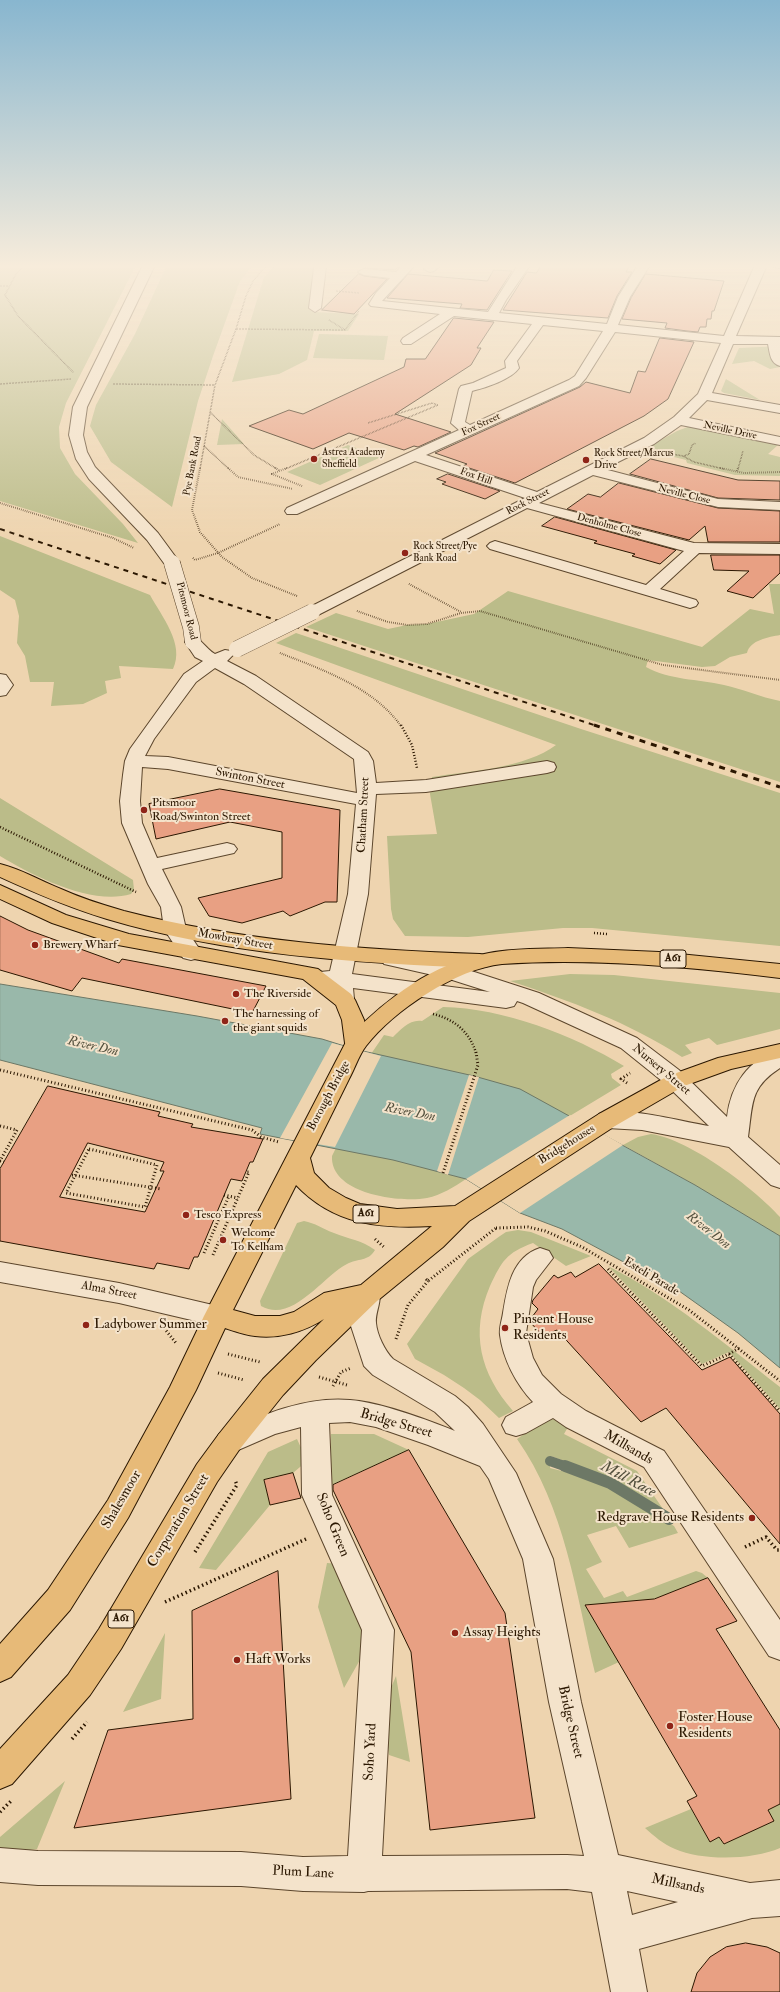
<!DOCTYPE html>
<style>
body{margin:0}
canvas{display:block;background:#eed4af}
</style>
<canvas width="780" height="1992"></canvas>
<script>
const ctx = document.querySelector('canvas').getContext('2d');
ctx.lineJoin = 'round';
function fillPath(path, color) { ctx.fillStyle = color; ctx.fill(path, 'evenodd'); }
function stroke(path, color, width, dash) { ctx.strokeStyle = color; ctx.lineWidth = width; ctx.lineCap = dash ? 'butt' : 'round'; ctx.setLineDash(dash || []); ctx.stroke(path); }
function drawText(font, color, halo, rows, align = 'center') {
  ctx.font = font + ' "IM FELL Double Pica",serif'; ctx.lineWidth = 4; ctx.setLineDash([]); ctx.textBaseline = 'middle'; ctx.strokeStyle = halo; ctx.fillStyle = color; for (const [text, x, y, turn = 0] of rows) {
    ctx.save(); ctx.translate(x, y); ctx.rotate((+turn || 0) * Math.PI / 180); ctx.textAlign = isNaN(turn) ? turn : align; if (halo) ctx.strokeText(text, 0, 0); ctx.fillText(text, 0, 0); ctx.restore();
  }
}
fillPath(new Path2D(`
 M0,265H136L66,403L59,427L60,448L75,474L123,524L138,543L0,501Z
 M167,265H253L240,281L213,356L198,401L172,507L111,462L90,426L96,405L135,334Z
 M276,265H312L316,279L313,312L359,314L348,331H314L307,360L279,374L232,382L264,277Z
 M319,334L388,336L384,360L313,358Z
 M780,346V367L770,369L754,361L732,364L739,348Z
 M726,379L760,400L724,393L721,391Z
 M222,419L244,444L217,445Z
 M693,425L778,445L768,454L780,457V476L735,475L687,463L686,460L662,454L640,452L677,431Z
 M348,445L381,457L320,485L287,472Z
 M0,536L150,595C162,617 185,644 173,669L119,666L121,678L105,681L107,693L83,704L51,706L54,682H30L25,656L17,643L19,616L15,600L0,590Z
 M769,584H780V635C769,637 750,640 747,653L730,657L715,666L702,667L648,660L646,667C669,680 698,679 724,685C743,689 760,697 780,701V782L306,627L336,613L388,629L407,625L427,624L474,614L508,591L702,647L750,609L774,614Z
 M296,633L581,729L780,793V946L592,928H563L468,937L405,936L393,919L391,909L387,836L437,834L430,794L432,777C469,771 526,768 556,745L276,643Z
 M0,798L133,880L134,890L131,894C92,906 33,876 0,856Z
 M570,974L614,975L780,993V1029L717,1045L709,1038L685,1045L692,1053L682,1057C628,1022 570,1001 510,981Z
 M443,1007C503,1008 573,1035 624,1066L611,1074L612,1078L621,1085L545,1131L478,1077L371,1054L384,1035L393,1037C401,1029 410,1019 422,1021Z
 M353,1113L438,1171L466,1179C454,1187 441,1195 427,1198C400,1203 330,1194 332,1156Z
 M651,1134C689,1139 754,1188 780,1217V1236L695,1185L623,1145L638,1137Z
 M304,1221C315,1223 323,1229 334,1233C348,1239 362,1240 375,1250C368,1262 358,1258 347,1264C322,1277 292,1324 261,1306L260,1301L297,1223Z
 M518,1230L531,1232L591,1256L566,1266L533,1243C506,1253 502,1261 490,1286C470,1333 480,1373 513,1411L499,1418L480,1400L464,1388L444,1375L415,1359L407,1344L468,1259L500,1236L506,1232Z
 M608,1266C671,1298 725,1344 780,1387V1409L729,1352L702,1364Z
 M553,1419L568,1427L564,1434L637,1471L663,1509L607,1477L551,1456L550,1468L585,1477L608,1486L674,1526L678,1533L629,1548L616,1526L587,1535L602,1562L586,1569L604,1598L623,1591L627,1597L696,1571L702,1573L708,1578L654,1599L619,1662L595,1673C576,1593 565,1507 517,1439L539,1424Z
 M331,1434H374L409,1450L331,1485Z
 M297,1439L307,1461L293,1473L264,1480L270,1505L216,1570L199,1568L268,1452Z
 M327,1563L340,1564L369,1644L344,1688L318,1607Z
 M165,1633L161,1699L123,1712Z
 M396,1676L410,1762L389,1755L383,1707Z
 M65,1781L37,1849L0,1854V1837Z
 M780,1804V1848C753,1860 702,1861 675,1849C663,1844 654,1836 645,1828L691,1809L710,1842L719,1837L724,1844L774,1821L768,1810Z`), '#bbbc89');
const water = new Path2D(`
 M0,984L197,1016L322,1039L354,1049L474,1076L520,1089L695,1185L780,1236V1368L738,1333L651,1271L646,1274L562,1229L520,1213L466,1179L393,1160L260,1134L262,1128L0,1060Z`);
fillPath(water, '#99b8aa');
stroke(water, '#6d7866', 1);
fillPath(new Path2D(`
 M332,1043L381,1056L335,1147L280,1138Z
 M469,1075L479,1077L448,1175L437,1171Z
 M570,1115L623,1145L520,1213L466,1179Z`), '#eed4af');
stroke(new Path2D(`
 M550,1461L567,1467`), '#6d7866', 10);
stroke(new Path2D(`
 M565,1466L610,1483L669,1519`), '#6d7866', 12);
const building = new Path2D(`
 M368,265H401L395,270L365,268Z
 M542,265H630L626,272H632L617,296L608,318L503,310L527,272L536,273Z
 M494,270L512,271L487,310L460,308L462,304L387,298L408,274L487,281Z
 M359,274L364,276L387,279L354,314L322,310Z
 M646,274L724,281L714,311H712L711,319H707L706,327H700L698,332L687,331L665,328L667,323L622,319L631,298Z
 M454,318L494,322L477,348H481L471,365L395,414L451,432L418,447L414,446L404,450L349,433L313,449L249,426L289,410L303,414L404,367L406,359H425Z
 M660,338L694,342L668,399L644,416L515,483L463,466L467,464L435,453L580,387L586,382L630,393L638,371L645,372Z
 M651,459L738,480L780,481V500L718,498L630,474Z
 M448,474L500,491L485,499L442,484L446,482L437,479Z
 M619,483L718,508L780,511V542H708L705,526L689,540L567,509L588,494L600,497Z
 M555,517L676,550L660,564L632,556L635,554L594,543L597,541L542,526Z
 M711,555H780V573L753,598L727,591L749,571L714,570Z
 M220,789L340,810L337,902H325L290,916L283,911L242,923L209,916L198,898L282,878V832L230,822L156,839L149,804Z
 M0,916L28,930L119,963L122,959L266,986L252,1013L82,978L72,991L0,970Z
 M48,1086L160,1112L158,1116L193,1124L191,1127L263,1139L253,1162H250L242,1181L231,1179L198,1257H194L189,1269L157,1263L154,1269L0,1241V1169ZM88,1143L164,1162L160,1171H164L145,1212L60,1197Z
 M599,1264L702,1370L730,1357L780,1414V1544L666,1408L641,1422L557,1330L543,1336L529,1321L538,1309L532,1303L533,1300L554,1275L558,1278L571,1272L575,1277Z
 M409,1450L505,1613L535,1818L430,1830L411,1652L333,1490V1485Z
 M293,1473L301,1498L270,1505L264,1480Z
 M278,1571L291,1799L74,1828L108,1730L193,1719L192,1611Z
 M708,1578L737,1621L716,1629L780,1730V1804L768,1810L774,1821L724,1844L719,1837L710,1842L687,1801L697,1796L585,1605L654,1599Z
 M746,1943L767,1947L780,1953V1992H691L697,1973L710,1957L726,1947Z`);
fillPath(building, '#e8a083');
stroke(building, '#2b1701', 1);
const minor = new Path2D(`
 M143,265H155L87,407L83,435L87,452L95,467L158,533L180,563L178,566H166L147,540L89,479L76,459L69,435L73,407Z
 M312,265H324L326,267L321,308L315,312L309,308L314,268Z
 M403,265H415L382,301L488,312L518,265H530L506,300L499,313L607,324L618,297L638,265H650L630,297L618,325L724,336L755,265H767L736,336L780,337V366C770,363 770,354 768,344H733L712,393L780,405V413L707,400L689,418L780,437V445L681,425L654,444L604,469L718,499L780,502V510L718,507L593,475L539,503L694,543L780,544V554L699,553L660,589L696,600L698,603L696,606L690,608L490,549L487,546L490,543L495,541L646,585L684,551L527,508L318,615L312,617L306,615L304,612L306,609L525,498L415,461L297,514H287L285,511L287,508L459,430L451,423L459,389L461,386L473,383L506,368L505,361L532,324L454,316L411,344H403L401,341L403,338L440,314L371,306L369,304L376,293L390,278L364,275L358,272L364,269L396,272ZM543,325L603,331L575,376L569,380L470,425L465,422L472,391C485,388 512,379 519,368L517,361ZM615,332L721,343L698,394L674,417L644,438L537,492L426,455L579,386L586,378Z
 M428,265H441L434,271L430,272L424,269Z
 M772,265H780V268L774,267Z
 M193,637C202,639 206,649 215,654L225,650L231,651L233,655L227,661L256,676L368,752L373,761L376,783L426,780L547,761L554,763L556,767L554,771L547,773L426,792L376,794L368,894L352,974L490,992L446,978L384,964L381,959L384,954L392,952L459,967L539,993L637,1038L679,1070L727,1117C731,1085 748,1059 780,1050V1068C749,1088 753,1104 748,1137L780,1165V1188L771,1185L729,1147L642,1130L607,1128L599,1126L595,1120L599,1114C628,1106 678,1121 709,1126L662,1081L621,1048L523,1003L517,1001L514,1006L506,1008L353,988L354,999L351,1004L343,1006L335,1004L332,999L331,984L320,982L317,977L320,972L330,971L348,894L356,804L168,769L142,767L140,801L142,823L157,858L227,843L234,845L237,849L234,853L162,869L181,907L186,929L202,953L199,958L191,960L183,958L164,929L161,907L148,884L122,823L120,801L123,775L125,761L130,749L184,674L203,661L195,657L185,642L187,638ZM215,668L244,684L354,759L357,793L168,757L145,756L154,739L196,682Z
 M0,674L6,675L13,685L6,695L0,696Z
 M540,1248L549,1251L553,1258L536,1280L533,1287L526,1333L533,1358L542,1375L561,1394L586,1411L664,1451L780,1620V1660L769,1656L644,1467L566,1427L553,1418L526,1433L516,1436L506,1433L502,1425L506,1417L533,1402C516,1384 503,1359 500,1335C499,1328 502,1320 503,1313C507,1288 512,1257 540,1248Z
 M0,1262L119,1283L217,1306L226,1309L230,1316L226,1323L217,1326L119,1303L0,1282Z
 M368,1284L377,1287C384,1300 375,1310 376,1323C377,1335 385,1351 393,1359L455,1396L468,1407L483,1424L516,1473L553,1559L581,1702L618,1855L750,1883L780,1880V1916L752,1918L639,1949L647,1992H611L592,1892L567,1889L368,1891L364,1892L303,1891L241,1886L38,1885L0,1882V1848L38,1851L241,1852L303,1857L348,1856L362,1630L302,1495L301,1427L275,1434L229,1454L219,1450L215,1442L219,1434C260,1416 304,1396 350,1400C379,1402 428,1420 455,1431L435,1412L373,1375L364,1366L350,1323L355,1294L359,1287ZM350,1422L376,1427L428,1445L480,1466L489,1479L523,1559L549,1702L584,1856L567,1855L382,1856L394,1630L332,1495L329,1423ZM627,1891L678,1902L632,1915Z`);
const major = new Path2D(`
 M0,864C21,869 41,881 61,889C81,898 103,905 124,911C241,941 360,950 480,954L488,956L491,961L488,966L480,968C355,963 228,955 107,919C70,908 35,893 0,877Z
 M0,885L66,915L129,934L318,969L351,994L355,1000L364,1020L367,1043L364,1048L356,1050L348,1048L345,1043L342,1020L336,1005L303,979L118,945L52,923L0,899Z`);
const highway = new Path2D(`
 M568,948L659,952L780,964V978C687,967 596,958 502,964C456,969 394,1010 366,1046C359,1055 355,1068 349,1079C336,1105 323,1132 310,1158L314,1173L329,1188L346,1198L360,1204L397,1209L455,1206L599,1114L668,1076L718,1058L780,1044V1058L731,1069L684,1086L615,1126L469,1221L443,1247L377,1301L316,1360L283,1395L239,1450L217,1482L121,1649L90,1695L12,1784L0,1789V1749L68,1675L99,1629L197,1464L219,1434L263,1379L324,1319C304,1332 279,1339 255,1336C245,1335 234,1331 225,1328L196,1390L128,1518L70,1610L11,1677L0,1682V1644L48,1590L108,1500L170,1387L204,1316L348,1038C387,998 433,963 489,953C515,948 542,949 568,948ZM296,1185C334,1225 380,1229 432,1226L361,1285L324,1293L294,1312L280,1316H255L233,1310Z`);
stroke(minor, '#5c462c', 2);
stroke(major, '#2b1701', 2);
stroke(highway, '#2b1701', 2);
stroke(new Path2D(`
 M25,265L16,274L5,295L18,316L74,373
 M0,286H9
 M336,291L359,293
 M329,320L345,330
 M236,329L345,330
 M345,330L359,311
 M0,384L71,379
 M113,384L215,385
 M211,413L254,455L277,469
 M204,446L229,469
 M666,453L683,456L694,462L724,469
 M684,456L689,454L692,445L696,443
 M200,469L215,385L236,329L246,296L253,281L267,265
 M285,469L438,405L432,403L368,423
 M738,469L743,451`), '#2b1701', 1.5, [0.5, 1]);
stroke(new Path2D(`
 M200,468L192,510L200,532L222,557L252,578L297,596
 M228,468L238,477L293,489
 M275,468L279,470
 M287,468L272,474L302,486
 M720,468L744,473L780,472
 M737,471L738,468
 M0,503L113,538L134,548
 M193,558L195,560L218,553L280,524
 M409,584L461,612
 M357,611L388,622L407,625L427,624L461,613L480,611L663,665L780,680
 M280,653C323,670 373,687 401,726`), '#2b1701', 2, [0.5, 1.5]);
stroke(new Path2D(`
 M401,725L412,745L417,768
 M0,827L136,892
 M594,933L607,934
 M433,1014C454,1019 470,1032 476,1053`), '#2b1701', 2.5, [1, 2]);
stroke(new Path2D(`
 M0,1070L252,1130L261,1137L279,1142
 M627,1083L621,1079L630,1073
 M0,1126L17,1130L0,1161
 M89,1149L157,1165L145,1207L66,1193Z
 M0,1161L4,1162
 M443,1173L478,1065L476,1052
 M72,1175L161,1189
 M224,1195L238,1198
 M496,1228L528,1227L545,1231L582,1247L689,1310L780,1381
 M375,1239L385,1248
 M204,1253L229,1196
 M213,1255L249,1172H246
 M608,1269L702,1366L729,1354L780,1411
 M426,1279L428,1281L496,1228
 M164,1328L176,1343
 M396,1339L408,1305L428,1281
 M228,1354L260,1362
 M729,1354L739,1348
 M218,1373L244,1380
 M319,1377L347,1385
 M333,1386L341,1372L351,1368`), '#2b1701', 3, [1, 2.5]);
stroke(new Path2D(`
 M745,1547L766,1537L777,1550H780
 M195,1552L237,1485L235,1480
 M165,1602L306,1539
 M72,1739L87,1722
 M0,1812L11,1801`), '#2b1701', 3.5, [1.5, 3]);
fillPath(minor, '#f4e3cb');
fillPath(major, '#e7ba78');
fillPath(highway, '#e7ba78');
stroke(new Path2D(`
 M0,529L597,726`), '#2b1701', 2, [5, 5]);
stroke(new Path2D(`
 M594,725L780,787`), '#2b1701', 3, [6, 6]);
const minorBridge = new Path2D(`
 M172,563L191,627L193,642
 M237,649L312,612`);
stroke(minorBridge, '#5c462c', 17, []);
stroke(minorBridge, '#f4e3cb', 16);
const sky = ctx.createLinearGradient(0, 0, 0, 544);
sky.addColorStop(0, '#88b6cf');
sky.addColorStop(0.49, '#f7ecdb');
sky.addColorStop(1, '#f7ecdb00');
ctx.fillStyle = sky;
ctx.fillRect(0, 0, 780, 544);
for (const [x, y, r, color] of [
 [314,459,4,"#8f2418"],
 [586,460,4,"#8f2418"],
 [405,553,4,"#8f2418"],
 [144,810,4,"#8f2418"],
 [35,945,4,"#8f2418"],
 [236,994,4,"#8f2418"],
 [225,1021,4,"#8f2418"],
 [186,1215,4,"#8f2418"],
 [223,1240,4,"#8f2418"],
 [86,1325,4,"#8f2418"],
 [505,1328,4,"#8f2418"],
 [752,1518,4,"#8f2418"],
 [455,1633,4,"#8f2418"],
 [237,1660,4,"#8f2418"],
 [670,1726,4,"#8f2418"]
]) { const dot = new Path2D(); dot.arc(x, y, r, 0, 2 * Math.PI); ctx.fillStyle = color; ctx.fill(dot); stroke(dot, '#f4e3cb', 1.5); }
drawText('10px', '#2b1701', '#f4e3cb', [
 ["Fox Street",481,425,-25],
 ["Neville Drive",730,431,12],
 ["Pye Bank Road",193,466,-79],
 ["Fox Hill",476,477,19],
 ["Neville Close",684,495,14],
 ["Rock Street",528,502,-27],
 ["Denholme Close",609,526,15],
 ["Pitsmoor Road",186,611,76]
]);
drawText('10px', '#2b1701', '#f4e3cb', [
 ["Astrea Academy",322,453],
 ["Sheffield",322,465],
 ["Rock Street/Marcus",594,454],
 ["Drive",594,466],
 ["Rock Street/Pye",413,547],
 ["Bank Road",413,559]
], 'left');
for (const [x, y, w] of [
 [673,959,26],
 [366,1214,26],
 [121,1619,26]
]) { const box = new Path2D(); box.roundRect(x - w / 2, y - 9, w, 18, 3); ctx.fillStyle = '#f4e3cb'; ctx.fill(box); stroke(box, '#2b1701', 1); }
drawText('bold 11px', '#2b1701', null, [
 ["A61",673,959],
 ["A61",366,1214],
 ["A61",121,1619]
]);
drawText('12px', '#2b1701', '#f4e3cb', [
 ["Swinton Street",250,779,11],
 ["Chatham Street",364,815,-87],
 ["Mowbray Street",235,940,10],
 ["Nursery Street",661,1070,40],
 ["Borough Bridge",329,1096,-62],
 ["Bridgehouses",567,1145,-32],
 ["Esteli Parade",651,1277,31],
 ["Alma Street",109,1291,11]
]);
drawText('12px', '#2b1701', '#f4e3cb', [
 ["Pitsmoor",152,803],
 ["Road/Swinton Street",152,817],
 ["Brewery Wharf",43,945],
 ["The Riverside",244,994],
 ["The harnessing of",233,1014],
 ["the giant squids",233,1028],
 ["Tesco Express",194,1215],
 ["Welcome",231,1233],
 ["To Kelham",231,1247]
], 'left');
drawText('italic 13px', '#524f3c', '#f4e3cb', [
 ["River Don",93,1047,13],
 ["River Don",410,1113,11],
 ["River Don",708,1231,38]
]);
drawText('14px', '#2b1701', '#f4e3cb', [
 ["Pinsent House",513,1320],
 ["Residents",513,1336],
 ["Ladybower Summer",94,1325],
 ["Redgrave House Residents",744,1518,"right"],
 ["Assay Heights",463,1633],
 ["Haft Works",245,1660],
 ["Foster House",678,1718],
 ["Residents",678,1734]
], 'left');
drawText('14px', '#2b1701', '#f4e3cb', [
 ["Bridge Street",396,1424,16],
 ["Millsands",628,1448,30],
 ["Shalesmoor",122,1500,-60],
 ["Corporation Street",179,1521,-59],
 ["Soho Green",332,1525,68],
 ["Bridge Street",570,1722,77],
 ["Soho Yard",371,1752,-87],
 ["Plum Lane",303,1873,3],
 ["Millsands",678,1885,12]
]);
drawText('italic 16px', '#524f3c', '#f4e3cb', [
 ["Mill Race",628,1480,28]
]);
</script>
